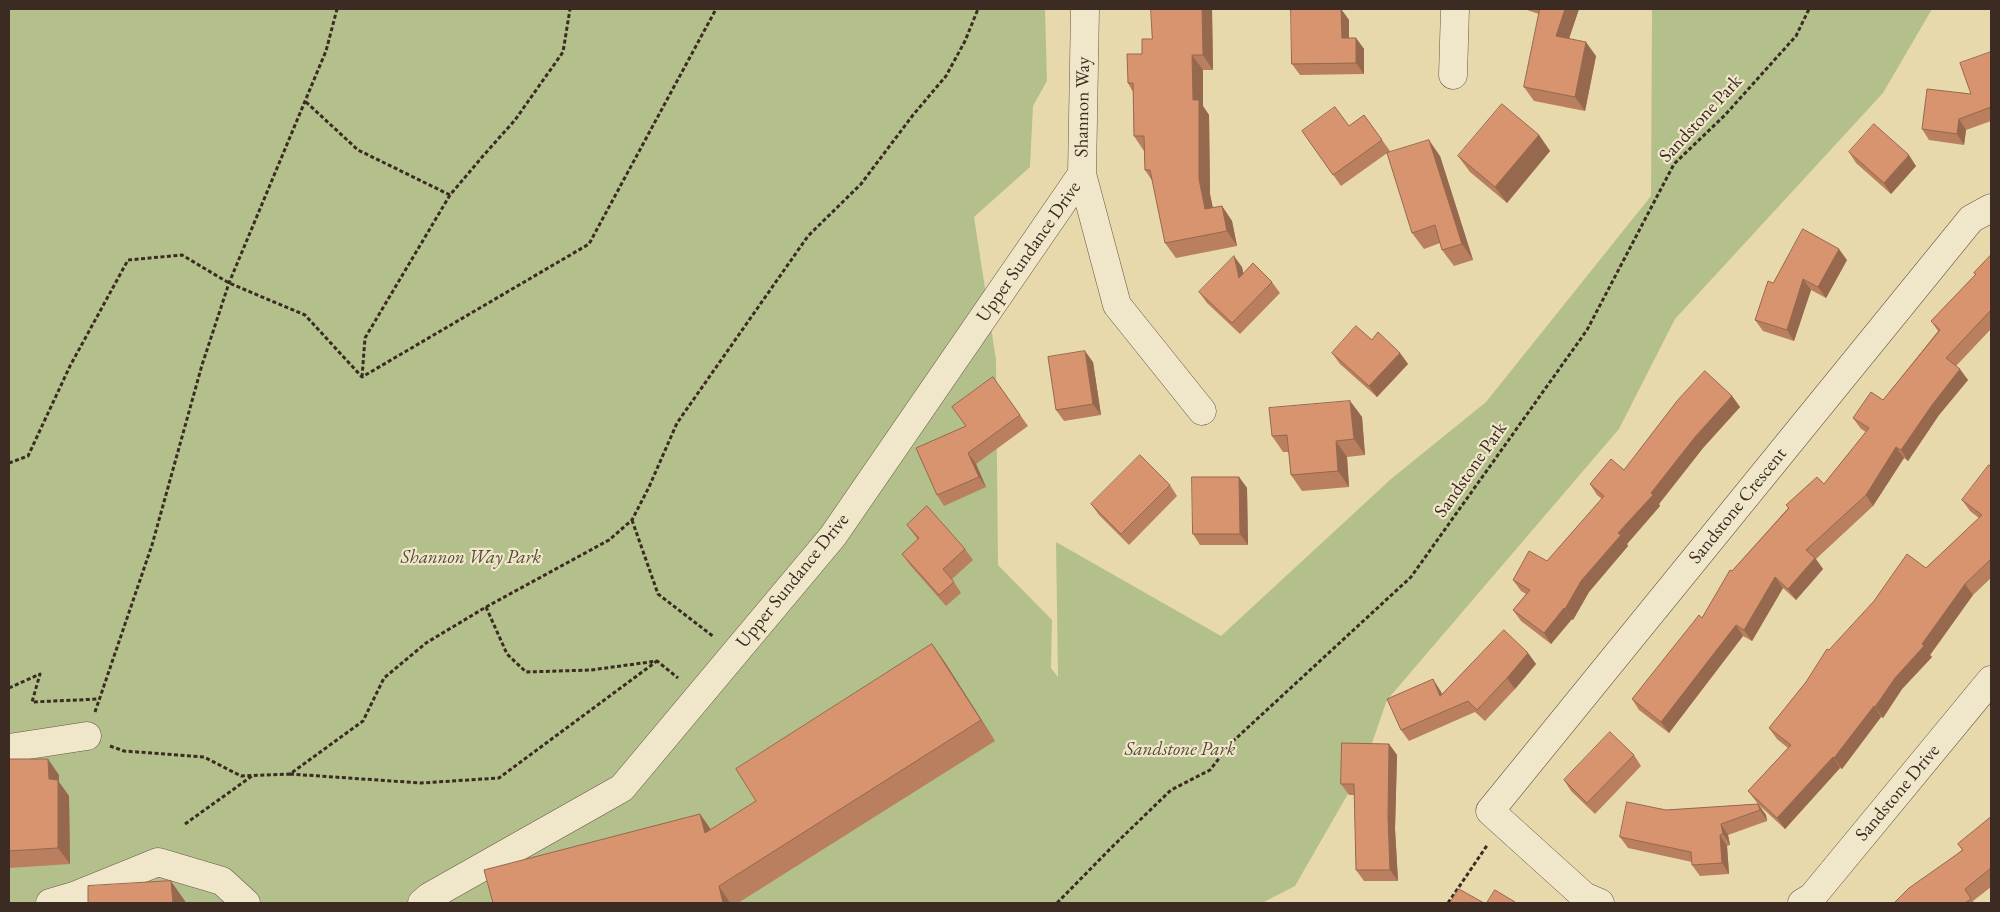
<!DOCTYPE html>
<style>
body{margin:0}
#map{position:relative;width:2000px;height:912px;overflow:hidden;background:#e8d9ac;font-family:"EB Garamond",serif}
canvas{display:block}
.frame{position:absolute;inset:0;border:10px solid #3c2b22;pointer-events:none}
</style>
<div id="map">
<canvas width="2000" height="912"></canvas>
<div class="frame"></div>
</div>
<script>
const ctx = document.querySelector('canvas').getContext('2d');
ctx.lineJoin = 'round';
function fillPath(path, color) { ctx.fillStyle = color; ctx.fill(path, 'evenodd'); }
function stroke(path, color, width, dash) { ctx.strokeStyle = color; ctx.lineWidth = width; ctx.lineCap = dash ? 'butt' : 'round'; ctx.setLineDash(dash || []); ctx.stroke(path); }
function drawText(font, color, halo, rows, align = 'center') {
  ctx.font = font + ' "EB Garamond",serif'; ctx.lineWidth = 4.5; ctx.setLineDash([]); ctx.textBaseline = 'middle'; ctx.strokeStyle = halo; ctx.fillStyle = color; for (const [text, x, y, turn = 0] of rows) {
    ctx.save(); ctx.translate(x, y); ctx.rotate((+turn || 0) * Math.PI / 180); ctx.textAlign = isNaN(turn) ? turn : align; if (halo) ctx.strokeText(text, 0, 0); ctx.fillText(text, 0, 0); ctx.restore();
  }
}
fillPath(new Path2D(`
 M9,9H1045L1047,81L1033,106L1030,167L974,217L996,360L998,565L1052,620L1051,668L1058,677L1056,542L1221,636L1391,479L1486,402L1651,196L1652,9H1932L1883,93L1675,319L1619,429L1387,700L1364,766L1295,886L1262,903H9Z`), '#b4c08b');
const minor = new Path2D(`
 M1085,9L1082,174L1117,305L1202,411
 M1453,75L1455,9
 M9,748L87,736
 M50,903L74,896L158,862L222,881L246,903
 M422,903L429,897L622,788L833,536L1082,174
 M1600,903L1584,896L1490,811L1971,219L1991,208
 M1802,903L1812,897L1991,680`);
stroke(minor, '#675644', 29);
stroke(new Path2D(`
 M306,102L358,150L450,195
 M362,377L365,338L450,195L483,156L515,120L563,52L570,9
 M9,463L28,456L70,366L128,260L182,255L229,283L305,315L362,377L589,244L716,9
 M632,520L658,594L714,637
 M486,607L507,654L526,672L591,670L657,661L678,678
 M9,688L40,674L32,702L99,699
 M95,712L152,545L202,365L229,283L326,51L337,9
 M110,746L124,751L204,757L241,776L290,774L363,721L384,678L426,643L486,607L609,540L632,520L649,487L677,423L808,236L861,184L913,115L946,76L965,41L978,9
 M290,774L421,783L499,778L657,661
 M185,824L252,776
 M1057,903L1113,846L1171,790L1210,770L1231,743L1411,577L1587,330L1674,164L1725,115L1796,36L1809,9
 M1448,903L1488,844`), '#3c2b22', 3, [4, 2.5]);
stroke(minor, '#f0e6c9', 28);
fillPath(new Path2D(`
 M1212,9L1213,70H1203V106L1209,115L1210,194L1213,208L1222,206L1232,221L1237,246L1176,258L1165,243L1153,182L1145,170L1144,151L1134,136L1133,92L1128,83L1142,54L1152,39Z
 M1341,9L1349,20V38H1356L1364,49V74L1300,75L1292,64Z
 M1524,9H1579L1569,39L1596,56L1585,111L1534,101L1524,87L1539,14Z
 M1991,52V121L1966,130L1964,145L1929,140L1922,129L1971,94Z
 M1364,115L1390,151L1341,186L1302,131L1349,126Z
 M1539,135L1550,151L1507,203L1470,172L1458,156Z
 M1849,152L1916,166L1891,194L1856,163Z
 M1440,156L1473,260L1454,266L1442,250L1440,243L1424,249L1412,233Z
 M1991,255V329L1956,366L1968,380L1939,415L1908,461L1904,458L1873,506L1816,559L1823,569L1796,600L1783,588L1752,641L1743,636L1669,733L1639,710L1632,699L1702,618L1732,571L1788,508L1786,505L1824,484L1866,432L1861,429L1853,418L1883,400L1938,331L1931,321L1976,275L1974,273Z
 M1847,260L1826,298L1811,290L1794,341L1763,331L1755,320L1773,283Z
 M1242,267L1243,273L1272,282L1280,293L1240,334L1207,303L1199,292Z
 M1372,340L1400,353L1408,364L1377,397L1340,364L1332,353Z
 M1093,362L1101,415L1064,421L1056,410Z
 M993,377L1028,426L976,464L986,487L944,506L937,495L966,427Z
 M1732,396L1740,407L1703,448L1659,504L1660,506L1627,544L1628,546L1589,592L1573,620L1572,619L1551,644L1521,621L1513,610L1526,594L1521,591L1513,580L1547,561L1602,499L1597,495L1590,484L1624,470Z
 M1350,401L1362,417L1365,455L1347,457L1349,487L1302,491L1291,475L1289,452H1283L1272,436Z
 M1991,467V578L1973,595L1930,655L1932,657L1902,689L1883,718L1881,717L1842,769L1840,768L1785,829L1759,805L1766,815L1767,821L1728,835L1730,845L1727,846L1729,874L1700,876L1692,865V862L1628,848L1620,837L1666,810L1758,804L1748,791L1788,748L1777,739L1769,728L1806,682L1829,650L1926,568L1979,518L1970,511L1962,500Z
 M1239,477L1247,488L1248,545H1200L1193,534Z
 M1170,485L1177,496L1129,545L1099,515L1091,504Z
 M907,525L965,549L973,560L952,579L961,593L946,606L910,565L902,554L918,540Z
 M932,644L946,664L995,741L738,903H493L700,814L711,830L756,801Z
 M1528,653L1536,664L1515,689L1485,721L1475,712L1409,741L1401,730L1440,690L1442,694Z
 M1389,744L1397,755L1395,829L1398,881H1364L1356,870L1355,795H1349L1341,784Z
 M1634,755L1641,766L1595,814L1571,791L1564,780Z
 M9,759L59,775V782L69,796L70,864L9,868Z
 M1991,817V887L1973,901L1974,903H1894L1962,850L1958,844Z`), '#b97f5f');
fillPath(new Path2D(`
 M1202,9H1212L1213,70L1203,55Z
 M1341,9L1349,20V49L1342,38Z
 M1565,9H1579L1565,50L1556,36Z
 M1356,38L1364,49V74L1356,63Z
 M1586,42L1596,56L1585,111L1575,97Z
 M1192,55L1203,70V106L1209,115L1210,194L1216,224L1205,209L1199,179L1193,100Z
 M1959,119L1966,130L1964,145L1957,134Z
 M1539,135L1550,151L1507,203L1495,187Z
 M1429,140L1440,156L1473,260L1462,244Z
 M1909,155L1916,166L1891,194L1884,183Z
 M1222,206L1232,221L1237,246L1227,231Z
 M1839,249L1847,260L1826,298L1818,287Z
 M1234,256L1242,267L1247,289L1239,278Z
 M1803,279L1811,290L1794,341L1787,330Z
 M1085,351L1093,362L1101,415L1093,404Z
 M1400,353L1408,364L1377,397L1369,386Z
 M1960,369L1968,380L1939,415L1908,461L1901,450L1932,405Z
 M1732,396L1740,407L1703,448L1659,504L1660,506L1627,544L1628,546L1589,592L1573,620L1565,609L1581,581L1695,437Z
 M1350,401L1362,417L1365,455L1354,439Z
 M1336,441L1347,457L1349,487L1338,471Z
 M1896,447L1904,458L1873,506L1866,495Z
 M968,453L976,464L986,487L979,477Z
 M1239,477L1247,488L1248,545L1240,534Z
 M1815,558L1823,569L1796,600L1788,589Z
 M1775,577L1783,588L1752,641L1744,630Z
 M1965,584L1973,595L1930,655L1932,657L1902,689L1883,718L1875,707L1895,678L1922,644Z
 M1564,608L1572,619L1551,644L1544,633Z
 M1736,625L1743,636L1669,733L1661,722Z
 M932,644L946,664L995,741L981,720Z
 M1528,653L1536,664L1515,689L1507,678Z
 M1433,679L1440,690L1448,707L1440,696Z
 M1874,706L1881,717L1842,769L1834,758Z
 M1389,744L1397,755L1395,829L1398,881L1390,870L1388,818Z
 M1833,757L1840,768L1785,829L1777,818Z
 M48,759L59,775V782L69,796L70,864L58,848L49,779Z
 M1758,804L1766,815L1767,821L1760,810Z
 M700,814L714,834L705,833Z
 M1721,824L1728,835L1730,845L1723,834Z
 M1720,835L1727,846L1729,874L1722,863Z
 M171,881L185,901L186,903H173L172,902Z
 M719,886L730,903H723Z`), '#96684e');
const building = new Path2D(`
 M1151,9H1202L1203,55H1192L1193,100H1199V179L1205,209L1222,206L1227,231L1165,243L1150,170H1145L1144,136H1134L1133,83H1128L1127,54H1142V39H1152Z
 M1291,9H1341L1342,38H1356V63L1292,64Z
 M1540,9H1565L1556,36L1586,42L1575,97L1524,87Z
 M1991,52V107L1959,119L1957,134L1922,129L1927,89L1971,94L1960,63Z
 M1502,104L1539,135L1495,187L1458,156Z
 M1335,107L1349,126L1364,115L1382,140L1333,175L1302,131Z
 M1874,124L1909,155L1884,183L1849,152Z
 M1429,140L1462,244L1442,250L1435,225L1412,233L1387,153Z
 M1803,229L1839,249L1818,287L1803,279L1787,330L1755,320L1768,281L1773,283Z
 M1991,255V310L1946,358L1960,369L1932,405L1901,450L1896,447L1866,495L1806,550L1815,558L1788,589L1775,577L1744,630L1736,625L1661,722L1632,699L1699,615L1702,618L1730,570L1732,571L1789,508L1786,505L1817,477L1824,484L1869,428L1853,418L1871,392L1883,400L1940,330L1931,321L1976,274L1974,273Z
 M1234,256L1239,278L1253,263L1272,282L1232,323L1199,292Z
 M1356,326L1372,340L1378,332L1400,353L1369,386L1332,353Z
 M1085,351L1093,404L1056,410L1048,357Z
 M1705,371L1732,396L1695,437L1651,493L1653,495L1618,533L1621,535L1581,581L1565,609L1564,608L1544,633L1513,610L1530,590L1513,580L1529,551L1547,561L1604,496L1590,484L1611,459L1624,470L1677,401Z
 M993,377L1020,415L968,453L979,477L937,495L916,448L966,426L952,407Z
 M1350,401L1354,439L1336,441L1338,471L1291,475L1287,435L1272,436L1269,408Z
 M1140,455L1170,485L1121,534L1091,504Z
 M1989,465L1991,467V559L1965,584L1922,644L1924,646L1895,678L1875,707L1874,706L1834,758L1833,757L1777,818L1748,791L1791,745L1769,728L1806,682L1827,649L1829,650L1874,601L1907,554L1926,568L1982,515L1962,500Z
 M1192,477H1239L1240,534H1193Z
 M927,506L965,549L943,569L954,582L939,595L902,554L919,538L907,525Z
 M1504,630L1528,653L1507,678L1477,710L1468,701L1401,730L1387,699L1433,679L1440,696Z
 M932,644L981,720L719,886L723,903H493L484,870L700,814L705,833L756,801L736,769Z
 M1610,732L1634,755L1587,803L1564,780Z
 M1342,743L1389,744L1388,818L1390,870H1356L1354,784H1341Z
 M9,759H48L49,779L58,780V848L9,851Z
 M1627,802L1666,810L1758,804L1760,810L1721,824L1723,834L1720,835L1722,863L1692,865L1691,852L1620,837Z
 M1991,817V868L1965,889L1971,899L1965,903H1894L1909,888L1963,850L1958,844Z
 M171,881L173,903H88V886Z
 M1459,889L1484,903H1450Z
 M1495,890L1515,902L1514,903H1487Z`);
fillPath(building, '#d7946f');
stroke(building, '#96684e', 1);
drawText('19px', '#3c2b22', '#f0e6c9', [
 ["Shannon Way",1083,107,-89],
 ["Sandstone Park",1701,119,-47],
 ["Upper Sundance Drive",1029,252,-55],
 ["Sandstone Park",1471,470,-55],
 ["Sandstone Crescent",1738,506,-51],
 ["Upper Sundance Drive",793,581,-51],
 ["Sandstone Drive",1898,793,-50]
]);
drawText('italic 19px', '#544937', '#f0e6c9', [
 ["Shannon Way Park",471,558],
 ["Sandstone Park",1180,750]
]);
</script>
